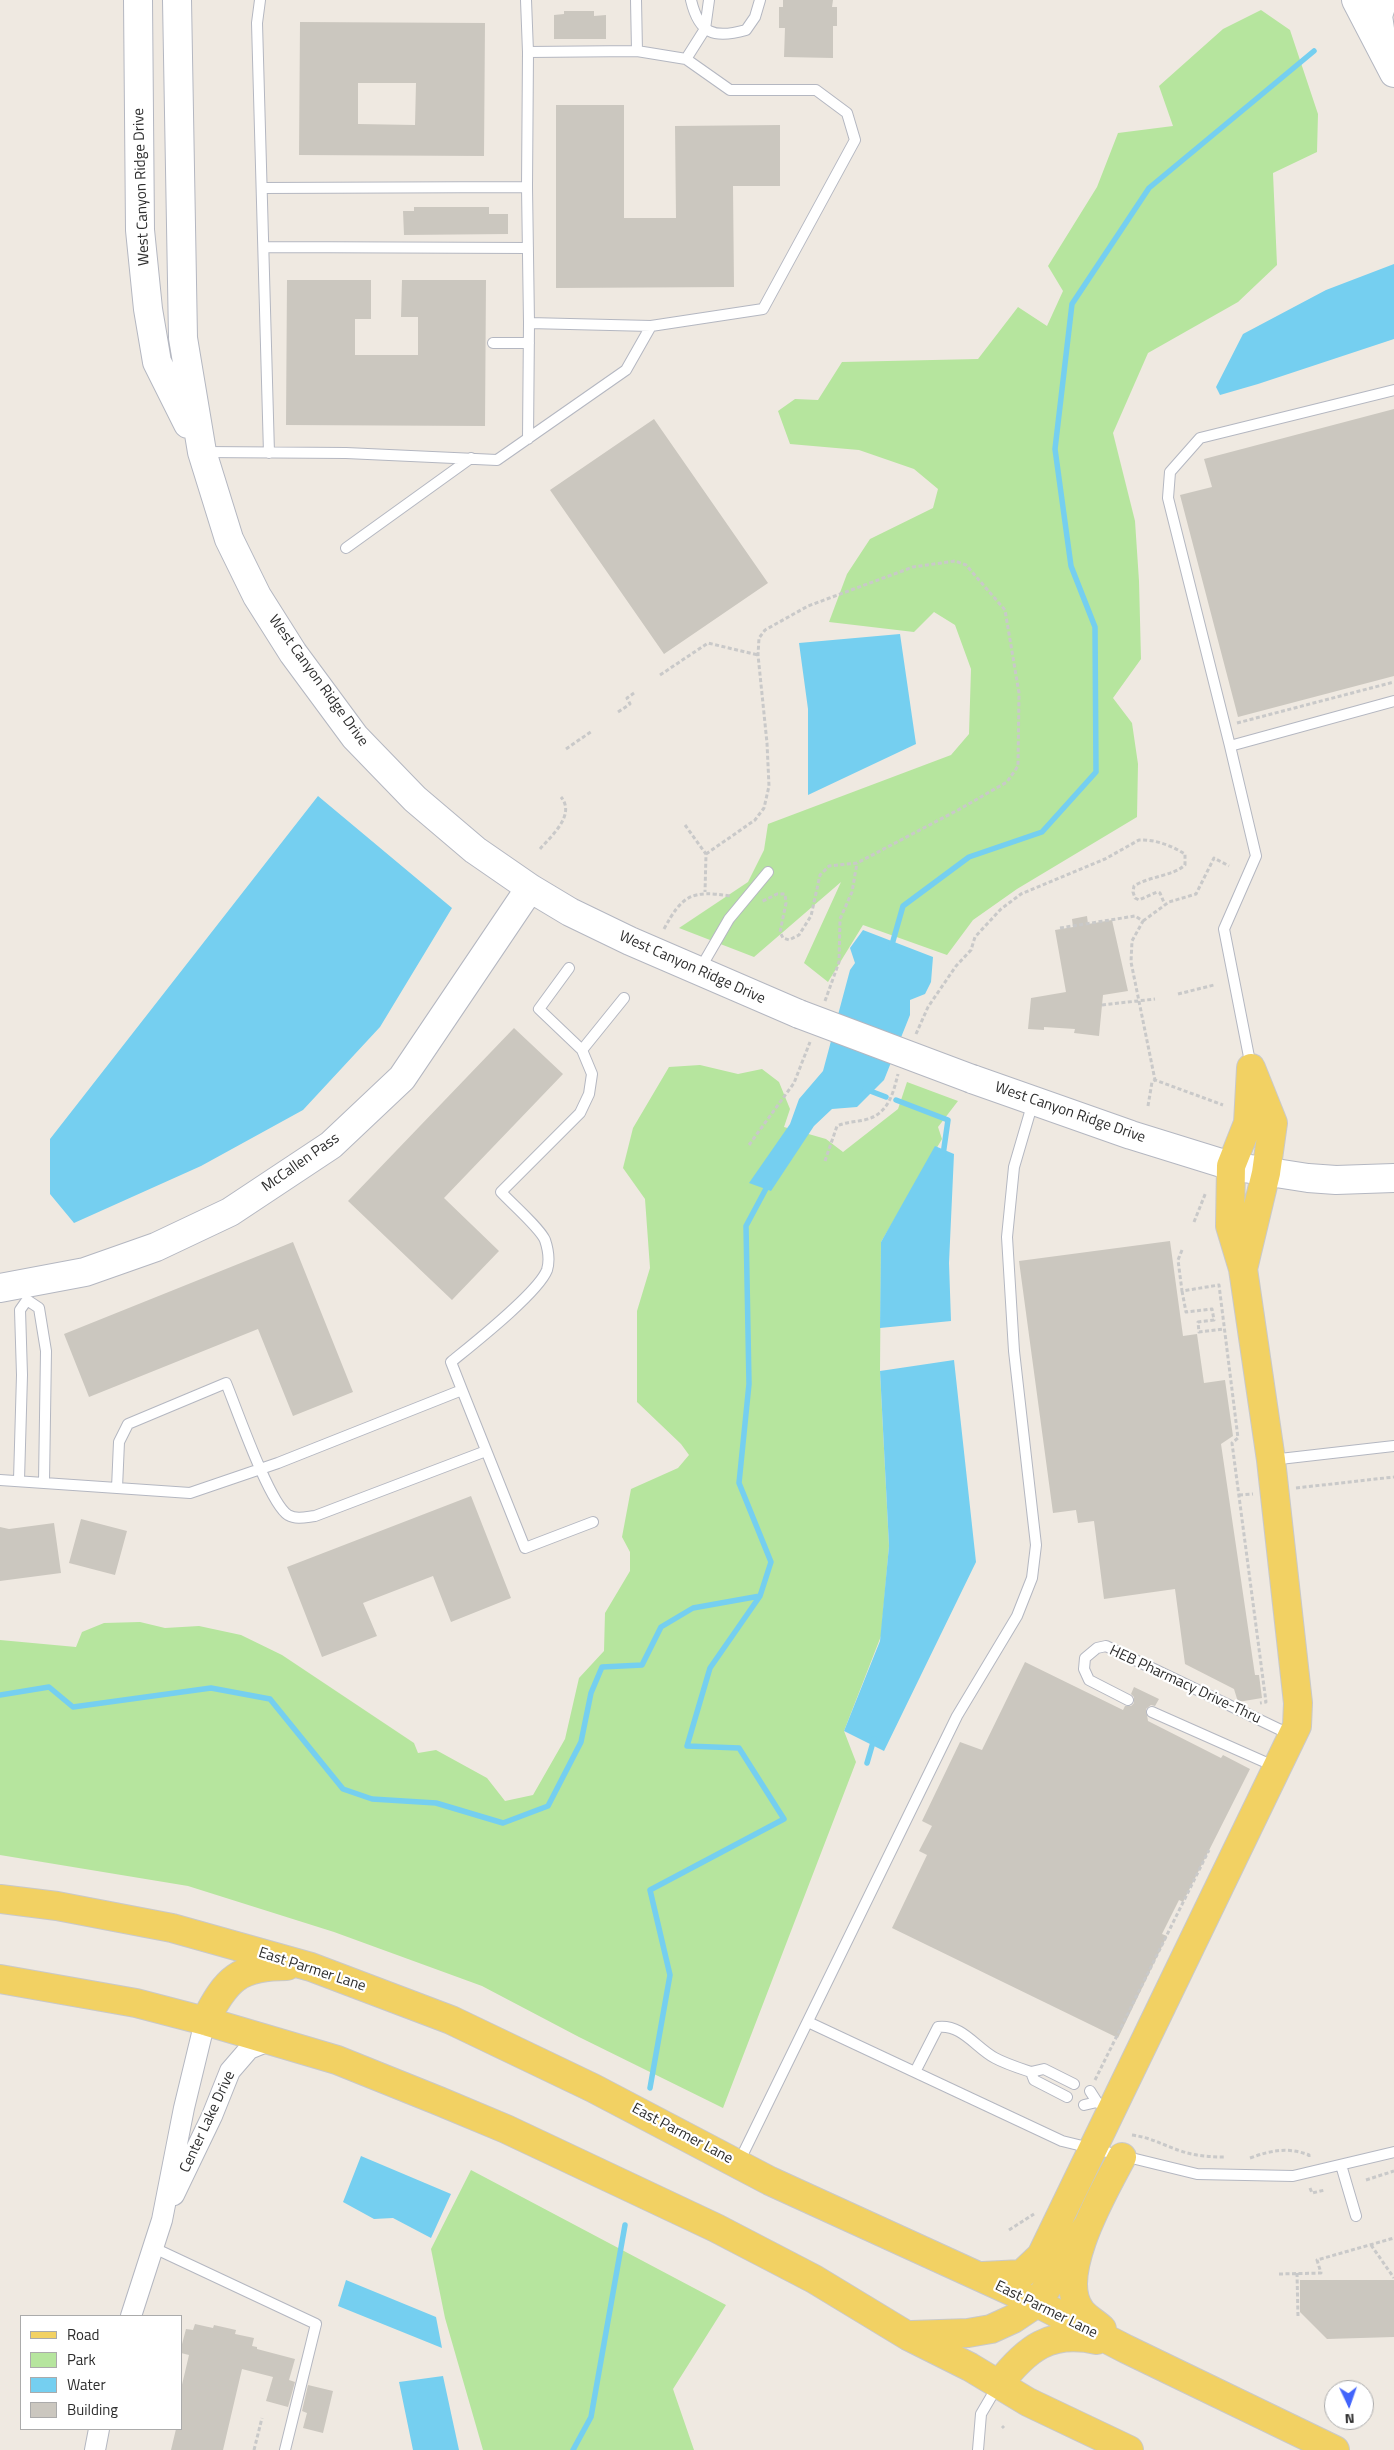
<!DOCTYPE html>
<style>
body{margin:0}
#map{position:relative;width:1394px;height:2450px;overflow:hidden;background:#efe9e1;font-family:"Titillium Web",sans-serif}
canvas{display:block}
.legend{position:absolute;left:20px;top:2315px;width:162px;height:115px;box-sizing:border-box;background:#fff;border:1px solid #ababab;margin:0;padding:6px 9px;list-style:none;font-size:15px;color:#2e2e2e}
.legend li{display:flex;align-items:center;gap:10px;height:25px}
.legend b{width:25px;border:1px solid #ababab}
.north{position:absolute;left:1324px;top:2380px;width:50px;height:50px;box-sizing:border-box;background:#fff;border:1px solid #ababab;border-radius:50%;rotate:177deg;font-size:14px;font-weight:700;line-height:20px;text-align:center;color:#2e2e2e}
.north::after{content:'';display:block;margin:auto;width:18px;height:22px;background:#4264fb;clip-path:polygon(50% 0,100% 100%,50% 72%,0 100%)}
</style>
<div id="map">
<canvas width="1394" height="2450"></canvas>
<ul class="legend">
<li><b style="height:6px;background:#f2d163"></b>Road</li>
<li><b style="height:14px;background:#b6e59e"></b>Park</li>
<li><b style="height:14px;background:#75cff0"></b>Water</li>
<li><b style="height:14px;background:#cbc7bf"></b>Building</li>
</ul>
<div class="north">N</div>
</div>
<script>
const ctx = document.querySelector('canvas').getContext('2d');
ctx.lineJoin = 'round';
function fillPath(path, color) { ctx.fillStyle = color; ctx.fill(path, 'evenodd'); }
function stroke(path, color, width, dash) { ctx.strokeStyle = color; ctx.lineWidth = width; ctx.lineCap = dash ? 'butt' : 'round'; ctx.setLineDash(dash || []); ctx.stroke(path); }
function drawText(font, color, halo, rows, align = 'center') {
  ctx.font = font + ' "Titillium Web",sans-serif'; ctx.lineWidth = 4.5; ctx.setLineDash([]); ctx.textBaseline = 'middle'; ctx.strokeStyle = halo; ctx.fillStyle = color; for (const [text, x, y, turn = 0] of rows) {
    ctx.save(); ctx.translate(x, y); ctx.rotate((+turn || 0) * Math.PI / 180); ctx.textAlign = isNaN(turn) ? turn : align; if (halo) ctx.strokeText(text, 0, 0); ctx.fillText(text, 0, 0); ctx.restore();
  }
}
fillPath(new Path2D(`
 M1261,10L1290,30L1318,114L1317,152L1273,173L1277,265L1238,302L1148,353L1113,433L1135,521L1139,581L1141,659L1113,698L1132,723L1138,764L1137,817L1017,889L973,920L947,955L863,925L828,982L804,963L841,882L754,957L679,928L748,882L764,850L768,824L951,755L969,734L971,669L955,625L934,612L914,632L829,622L847,574L870,539L933,508L938,489L914,469L859,450L790,444L778,411L795,399L818,400L842,362L978,359L1018,307L1047,326L1063,291L1048,266L1097,187L1118,133L1173,126L1159,86L1223,29Z
 M700,1065L738,1074L762,1069L779,1082L790,1109L784,1127L826,1139L843,1152L898,1109L907,1082L958,1101L938,1127L942,1139L881,1242L880,1371L889,1546L881,1636L844,1731L856,1762L723,2108L579,2037L482,1986L334,1932L188,1886L0,1855V1640L76,1647L82,1632L104,1623L140,1622L165,1628L199,1626L241,1635L282,1655L414,1743L418,1753L436,1750L487,1778L505,1801L533,1795L565,1739L579,1678L604,1651L605,1613L630,1571V1552L622,1537L631,1489L678,1468L689,1455L681,1444L637,1402V1311L650,1268L645,1199L623,1168L633,1128L669,1067Z
 M471,2170L726,2305L673,2389L694,2450H483L445,2318L431,2249Z`), '#b6e59e');
fillPath(new Path2D(`
 M1394,264V339L1258,384L1220,395L1216,387L1243,334L1326,290Z
 M900,634L916,744L808,795V709L799,643Z
 M318,796L452,908L380,1027L303,1110L201,1166L74,1223L50,1194V1139Z
 M863,930L933,957L931,982L925,994L910,1000V1015L884,1080L857,1107L832,1109L814,1126L771,1191L749,1183L790,1124L799,1099L823,1071L850,970L855,963L850,948Z
 M935,1146L954,1154L949,1263L951,1321L880,1328L881,1242Z
 M954,1360L976,1562L884,1751L844,1731L880,1641L889,1546L880,1371Z
 M361,2156L451,2194L431,2238L393,2218L374,2219L343,2202Z
 M346,2280L436,2317L442,2348L338,2306Z
 M443,2376L459,2450H413L399,2382Z`), '#75cff0');
stroke(new Path2D(`
 M891,948L903,906L969,857L1042,832L1096,772L1095,627L1071,566L1055,449L1072,304L1149,188L1314,51
 M865,1089L886,1097
 M896,1100L948,1120L943,1155
 M0,1695L49,1687L73,1707L211,1688L270,1699L343,1789L372,1799L436,1803L503,1823L548,1806L581,1742L591,1693L602,1667L642,1665L661,1627L693,1608L760,1596
 M867,1763L874,1739
 M650,2088L670,1975L650,1890L784,1819L739,1748L687,1746L710,1668L760,1596L771,1562L739,1483L749,1384L746,1226L769,1183
 M573,2450L591,2417L625,2225`), '#75cff0', 5.5);
fillPath(new Path2D(`
 M783,0H833L832,7H837V26H833V58L784,57L785,28H779V7H783Z
 M564,11H594V16L606,15V39H554V15L564,14Z
 M300,22L485,23L484,156L299,155ZM358,83H416L415,125L358,124Z
 M556,105H624V218H676L675,126L780,125V186H733L734,287L556,288Z
 M414,207H489V214H508V234L404,235L403,211H414Z
 M287,280H371V319H355V355H418V317H401L402,280H486L485,426L286,425Z
 M1394,409V676L1238,717L1180,495L1212,487L1204,459Z
 M654,419L768,583L664,654L550,490Z
 M1087,916L1088,924L1112,920L1128,991L1103,995L1099,1036L1074,1033L1075,1029L1044,1027V1030L1028,1029L1031,998L1066,992L1055,930L1073,927L1072,919Z
 M514,1028L563,1074L444,1198L499,1251L452,1300L348,1201Z
 M1170,1241L1183,1336L1197,1334L1204,1383L1225,1380L1233,1436L1221,1444L1255,1675H1259L1262,1698L1238,1702L1234,1689L1185,1664L1175,1589L1104,1599L1094,1521L1078,1523L1076,1510L1053,1513L1019,1261Z
 M293,1242L353,1392L293,1416L258,1329L89,1397L64,1334Z
 M471,1496L511,1598L451,1622L433,1576L363,1603L377,1636L322,1657L287,1567Z
 M81,1519L127,1531L115,1575L69,1563Z
 M54,1523L61,1573L0,1581V1527L9,1529Z
 M1025,1662L1123,1710L1125,1706H1131L1134,1703V1697L1131,1694L1134,1687L1159,1699L1155,1706L1151,1705L1146,1709L1148,1721L1221,1758L1223,1755L1250,1769L1183,1902L1179,1900L1162,1934L1167,1936L1118,2038L892,1928L927,1855L919,1851L932,1826L922,1821L960,1742L982,1750Z
 M1300,2280H1394V2337L1327,2339L1300,2312Z
 M195,2324L213,2328L214,2325L236,2330L235,2334L254,2338L252,2346L257,2347V2349L295,2359L289,2380L295,2382L288,2407L266,2401L273,2377L242,2369L223,2450H171L176,2429H181V2389L189,2355L181,2353V2348L186,2329L193,2330Z
 M308,2385L333,2391L323,2433L303,2428L307,2413L302,2411Z`), '#cbc7bf');
const lane = new Path2D(`
 M260,0L257,23L269,453
 M526,0L528,52
 M636,0L637,51
 M691,0C699,34 714,39 746,30L755,17L760,0
 M262,188L527,187
 M264,247L528,248
 M651,326L529,323L527,187L528,52L637,51L686,59
 M493,343H529
 M528,439L529,323
 M203,452L346,453L497,460L626,370L651,326L763,309L855,140L847,113L816,90H730L686,59L705,29L709,0
 M346,548L471,458
 M1230,746L1168,498L1170,472L1200,438L1394,390
 M700,969L729,919L768,872
 M582,1050L624,998
 M1251,1067L1224,929L1256,856L1230,746L1394,701
 M462,1390L451,1362C473,1344 538,1293 547,1270C550,1260 548,1249 545,1240C540,1228 511,1203 501,1192L580,1113L589,1094L592,1074L582,1050L539,1009L569,968
 M1271,1460L1394,1446
 M0,1480L190,1493L278,1463L462,1390L525,1548L593,1522
 M19,1480L22,1375L20,1310L27,1300L39,1308L46,1351L44,1482
 M117,1488L119,1442L128,1424L226,1383C236,1407 269,1503 288,1515C297,1520 306,1517 315,1516L486,1451
 M1128,1700L1089,1680L1084,1669L1085,1658L1097,1648L1106,1646L1291,1735
 M1152,1712L1276,1767
 M808,2022L1062,2141L1197,2174L1293,2176L1394,2152
 M915,2072L938,2027C962,2024 976,2048 995,2058C1006,2064 1019,2068 1031,2072L1034,2080L1067,2097
 M1031,2072L1044,2069L1074,2084
 M1090,2091L1097,2102
 M1084,2105L1097,2102L1111,2111
 M738,2164L957,1716L1017,1616L1032,1578L1036,1545L1014,1351L1007,1237L1014,1167L1033,1102
 M1341,2165L1356,2216
 M154,2248L316,2324L285,2450
 M978,2450L981,2414L998,2385`);
const street = new Path2D(`
 M174,2195L212,2116L230,2071L249,2049L271,2040
 M131,2316L162,2220L184,2108L205,2021
 M95,2450L99,2429`);
const secondary = new Path2D(`
 M138,0L140,230L148,309L157,362L188,424
 M177,0L183,338L202,452L229,539L257,596L293,653L355,737L415,799L475,850L530,888L570,912L630,941L799,1014
 M1356,0L1394,73
 M1382,42L1378,16L1383,0
 M972,1079L1131,1135L1231,1166L1308,1178L1336,1180L1394,1178
 M0,1288L85,1272L156,1247L230,1212L331,1145L402,1078L530,888`);
const primary = new Path2D(`
 M1251,1068L1273,1123L1266,1173L1243,1269L1230,1226L1231,1166L1248,1123Z
 M0,1899L57,1906L172,1928L311,1967L451,2020L593,2088L770,2181L1037,2303L1126,2349L1335,2450
 M0,1979L136,2003L205,2021L337,2060L439,2101L506,2129L716,2228L814,2279L908,2336L970,2367L1028,2402L1129,2450
 M205,2021C226,1979 239,1966 287,1966
 M983,2276L1022,2274L1041,2256L1297,1726L1298,1703L1271,1460L1243,1269
 M1102,2329C1096,2323 1086,2318 1081,2311C1054,2276 1104,2191 1122,2157
 M912,2335L968,2333L991,2329L1013,2319L1037,2303L1086,2228
 M999,2384C1027,2348 1050,2330 1097,2340`);
stroke(lane, '#b4b7c1', 12);
stroke(street, '#b4b7c1', 22);
stroke(secondary, '#b4b7c1', 30);
stroke(primary, '#c9c9c9', 30);
stroke(new Path2D(`
 M660,675L708,643L758,655
 M618,712L630,704L627,698L634,693
 M1237,723L1394,682
 M566,749L592,731
 M685,825L706,854L705,892
 M540,849C551,836 576,815 561,797
 M706,854L755,820L764,808L769,786L767,743L758,655L759,638L765,630L808,606L913,567L955,561L966,565L1005,610L1019,693L1018,766L1007,782L958,810L857,863L829,866L820,875L811,916L799,935L789,940L783,938L780,932L786,903L785,894H777L761,902
 M1143,921L1169,902L1196,894L1214,858L1229,866
 M1060,928L1135,916L1143,921L1132,941L1131,962L1155,1080
 M664,929C682,895 692,890 730,896
 M1178,994L1214,985
 M825,1001L839,962L840,919L852,892L857,863
 M1102,1005L1155,999
 M916,1034L928,1007L956,966L971,950L975,937L1001,909L1021,894L1105,859L1139,840C1155,839 1172,846 1185,854V865C1173,876 1150,876 1134,886L1133,892L1135,898L1139,900L1157,892L1160,893L1165,905
 M1148,1106L1152,1082L1155,1080L1223,1105
 M749,1145L794,1083L810,1042
 M825,1161L837,1126C846,1122 855,1122 864,1120C888,1115 893,1094 898,1074
 M1194,1222L1206,1192
 M1182,1250L1178,1260L1182,1291L1219,1285L1238,1438L1232,1443L1266,1702L1260,1703
 M1182,1291L1186,1312L1212,1309L1214,1320L1198,1322L1199,1332L1224,1329
 M1296,1488L1394,1477
 M1239,1495L1253,1494
 M1095,2080L1209,1850
 M1132,2135C1153,2138 1162,2145 1181,2151C1195,2156 1210,2157 1225,2157
 M1250,2158C1272,2150 1288,2147 1309,2155V2158
 M1366,2180L1394,2171
 M1310,2188L1312,2193L1325,2190
 M1009,2230L1034,2214
 M1371,2245L1394,2278
 M1297,2273L1298,2317
 M1279,2274L1321,2273L1317,2260L1394,2238
 M1002,2426L1004,2428
 M254,2450L262,2418`), '#c9c9c9', 3, [4, 2.5]);
stroke(lane, '#fff', 10);
stroke(street, '#fff', 20);
stroke(secondary, '#fff', 28);
stroke(primary, '#f2d163', 28);
const secondaryBridge = new Path2D(`
 M799,1014L972,1079`);
stroke(secondaryBridge, '#b4b7c1', 30, []);
stroke(secondaryBridge, '#fff', 28);
drawText('15px', '#2e2e2e', '#fff', [
 ["West Canyon Ridge Drive",142,187,-92],
 ["West Canyon Ridge Drive",318,681,54],
 ["West Canyon Ridge Drive",692,968,24],
 ["West Canyon Ridge Drive",1070,1113,19],
 ["McCallen Pass",301,1163,-35],
 ["HEB Pharmacy Drive-Thru",1185,1685,25],
 ["East Parmer Lane",312,1970,18],
 ["Center Lake Drive",208,2122,-65],
 ["East Parmer Lane",682,2134,28],
 ["East Parmer Lane",1046,2310,26]
]);
</script>
